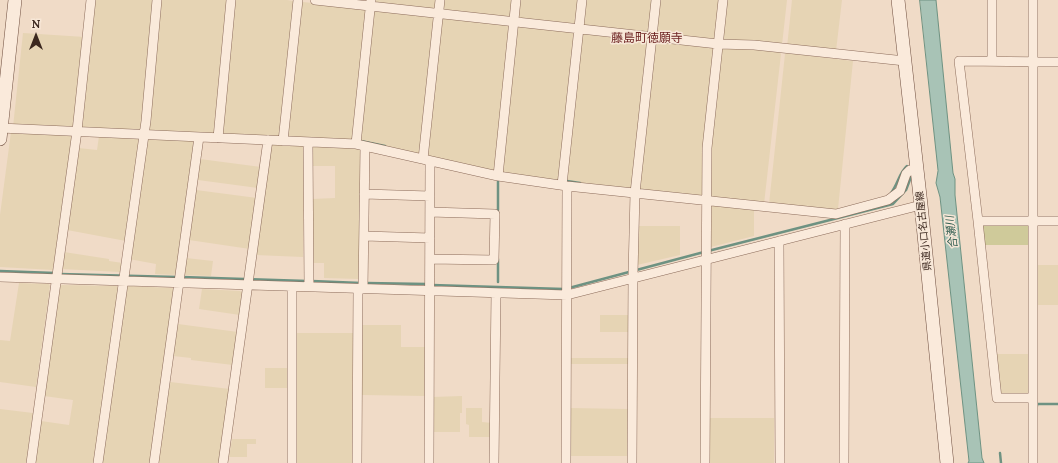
<!DOCTYPE html>
<meta charset="utf-8">
<style>
body{margin:0}
#map{position:relative;width:1058px;height:463px;overflow:hidden;background:#f0dbc7;font-family:Lora,serif}
canvas{display:block}
.north{position:absolute;left:16px;top:16px;width:40px;height:40px;-webkit-text-stroke:3px #f7e7d7;paint-order:stroke;rotate:0deg;font-size:11px;font-weight:700;line-height:16px;text-align:center;color:#3c281f}
.north::after{content:'';display:block;margin:auto;width:14px;height:18px;background:#3c281f;clip-path:polygon(50% 0,100% 100%,50% 72%,0 100%)}
</style>
<div id="map">
<canvas width="1058" height="463"></canvas>
<div class="north">N</div>
</div>
<script>
const ctx = document.querySelector('canvas').getContext('2d');
ctx.lineJoin = 'round';
function fillPath(path, color) { ctx.fillStyle = color; ctx.fill(path, 'evenodd'); }
function stroke(path, color, width, dash) { ctx.strokeStyle = color; ctx.lineWidth = width; ctx.lineCap = dash ? 'butt' : 'round'; ctx.setLineDash(dash || []); ctx.stroke(path); }
function drawText(font, color, halo, rows, align = 'center') {
  ctx.font = font + ' Lora,"Noto Sans JP",serif'; ctx.lineWidth = 3; ctx.setLineDash([]); ctx.textBaseline = 'middle'; ctx.strokeStyle = halo; ctx.fillStyle = color; for (const [text, x, y, turn = 0] of rows) {
    ctx.save(); ctx.translate(x, y); ctx.rotate((+turn || 0) * Math.PI / 180); ctx.textAlign = isNaN(turn) ? turn : align; if (halo) ctx.strokeText(text, 0, 0); ctx.fillText(text, 0, 0); ctx.restore();
  }
}
fillPath(new Path2D(`
 M93,0H155L142,130L140,132L81,127Z
 M160,0H229L215,135L148,132Z
 M234,0H287L293,1L295,4L280,138L221,135Z
 M374,0H436L435,7L432,10L376,4Z
 M443,0H513L510,18L445,12L442,8Z
 M518,0H579L577,22L575,24L518,19Z
 M586,0H654L649,33L584,26Z
 M658,0H720L716,38L714,40L656,33Z
 M726,0H787L782,45L723,41L722,38Z
 M792,0H842L836,51L787,47Z
 M303,2L366,9L353,139H351V141L287,138L301,3Z
 M376,10L432,15L434,18L419,155L361,142L372,13Z
 M441,18L509,23L495,173L429,157L427,153Z
 M516,25L575,32L558,182L501,174Z
 M584,31L648,38L632,190L567,183L581,34Z
 M23,33L85,37L76,130L13,127Z
 M654,41L714,46L703,197L639,191Z
 M724,46L779,52L781,54L764,204L710,198V148L720,50Z
 M787,53L853,61L838,209L835,211L769,204L785,54Z
 M11,132L70,135L72,137L53,270L0,267V215Z
 M99,136L137,138L140,141L126,241L67,230L78,148L97,150Z
 M148,138L194,141L176,275L155,274L156,264L129,259L144,141Z
 M273,143L302,144L304,147L303,257L255,255L269,147Z
 M314,145L359,147L360,151L359,279L324,278V263H312V199L335,198V166H312V147Z
 M200,159L261,167L258,188L198,180Z
 M196,190L257,198L250,249L189,240Z
 M712,205L754,209V236L711,247Z
 M637,226H680V255L637,265Z
 M64,252L109,259V261L123,263L122,269L120,272L61,269Z
 M186,258L213,261L211,276L184,275Z
 M1036,265H1058V305H1036Z
 M19,283L49,284L50,286L36,387L0,382V340L10,341Z
 M62,285L117,286L119,292L95,463H35L41,421L69,425L73,400L44,396L59,287Z
 M127,286L174,288L151,463H100L125,288Z
 M202,289L240,291L242,292L240,315L199,309Z
 M600,315H629V332H600Z
 M178,324L238,332L233,365L191,360V358L173,356Z
 M362,325H401V347H426V396L362,395Z
 M295,333H353L352,463H295Z
 M996,354H1030V393L1027,396L1001,394Z
 M571,358H628V364H571Z
 M265,368H288V388H265Z
 M170,382L230,389L220,463H158Z
 M462,396V413H460V432H433L432,397Z
 M466,408H482V422L492,423V437H469V425L466,424Z
 M570,408L628,409L627,456H570Z
 M0,409L33,413L26,463H0Z
 M709,418H774V463H709Z
 M232,439H256V444H247V457H229Z`), '#e6d4b4');
fillPath(new Path2D(`
 M984,224H1029L1030,245H984L982,227Z`), '#cfca9a');
const water = new Path2D(`
 M920,0H936L953,173L955,179V195L982,458L984,463H968L969,461L940,197L936,183L938,171Z`);
fillPath(water, '#a8c3b6');
stroke(water, '#6e9282', 1);
stroke(new Path2D(`
 M361,141L385,146
 M498,180V210
 M567,181L580,183
 M891,193C898,184 899,173 907,166
 M708,251L893,204L906,190L911,177H913
 M498,259V282
 M0,271L55,273
 M60,274L177,277
 M182,277L307,281
 M312,281L361,283
 M366,283L427,284
 M432,285L564,289
 M569,288L704,252
 M1037,406V404H1058
 M1000,453L1001,463`), '#6e9282', 2.5);
const street = new Path2D(`
 M315,0L718,44L754,45L905,61
 M992,0V61
 M0,128L356,144L498,176L567,186L836,214L888,200L900,191L906,174L910,170L917,168
 M218,138L231,0
 M283,141L298,0
 M308,142L309,287
 M356,144L371,0
 M423,159L440,0
 M498,176L516,0
 M562,185L582,0
 M364,194L430,196
 M430,212L495,214L494,260L430,259
 M978,221H1058
 M364,236L430,238
 M779,241L780,463
 M0,277L567,295L921,205
 M363,289L365,146
 M1033,398H997L978,221L959,61L1058,62
 M31,463L77,131L91,0
 M98,463L146,121L157,0
 M154,463L199,137
 M223,463L268,140
 M292,463V287
 M357,463L358,289
 M429,463L430,161
 M494,463L496,293
 M566,463L567,186
 M632,463L633,274L635,193L656,0
 M705,463L707,148L723,0
 M844,463L845,224
 M1033,463V0`);
const secondary = new Path2D(`
 M898,0L921,205L947,463
 M0,139L15,0`);
stroke(street, '#8c6c5b', 10);
stroke(secondary, '#6e4d3e', 14);
stroke(street, '#faeadb', 9);
stroke(secondary, '#faeadb', 13);
drawText('10px', '#3c281f', '#f7e7d7', [
 ["県道小口名古屋線",924,231,-96]
]);
drawText('italic 11px', '#2f5c50', '#f7e7d7', [
 ["合瀬川",952,232,-97]
]);
drawText('12px', '#6a1e1e', '#f7e7d7', [
 ["藤島町徳願寺",647,39]
]);
</script>
